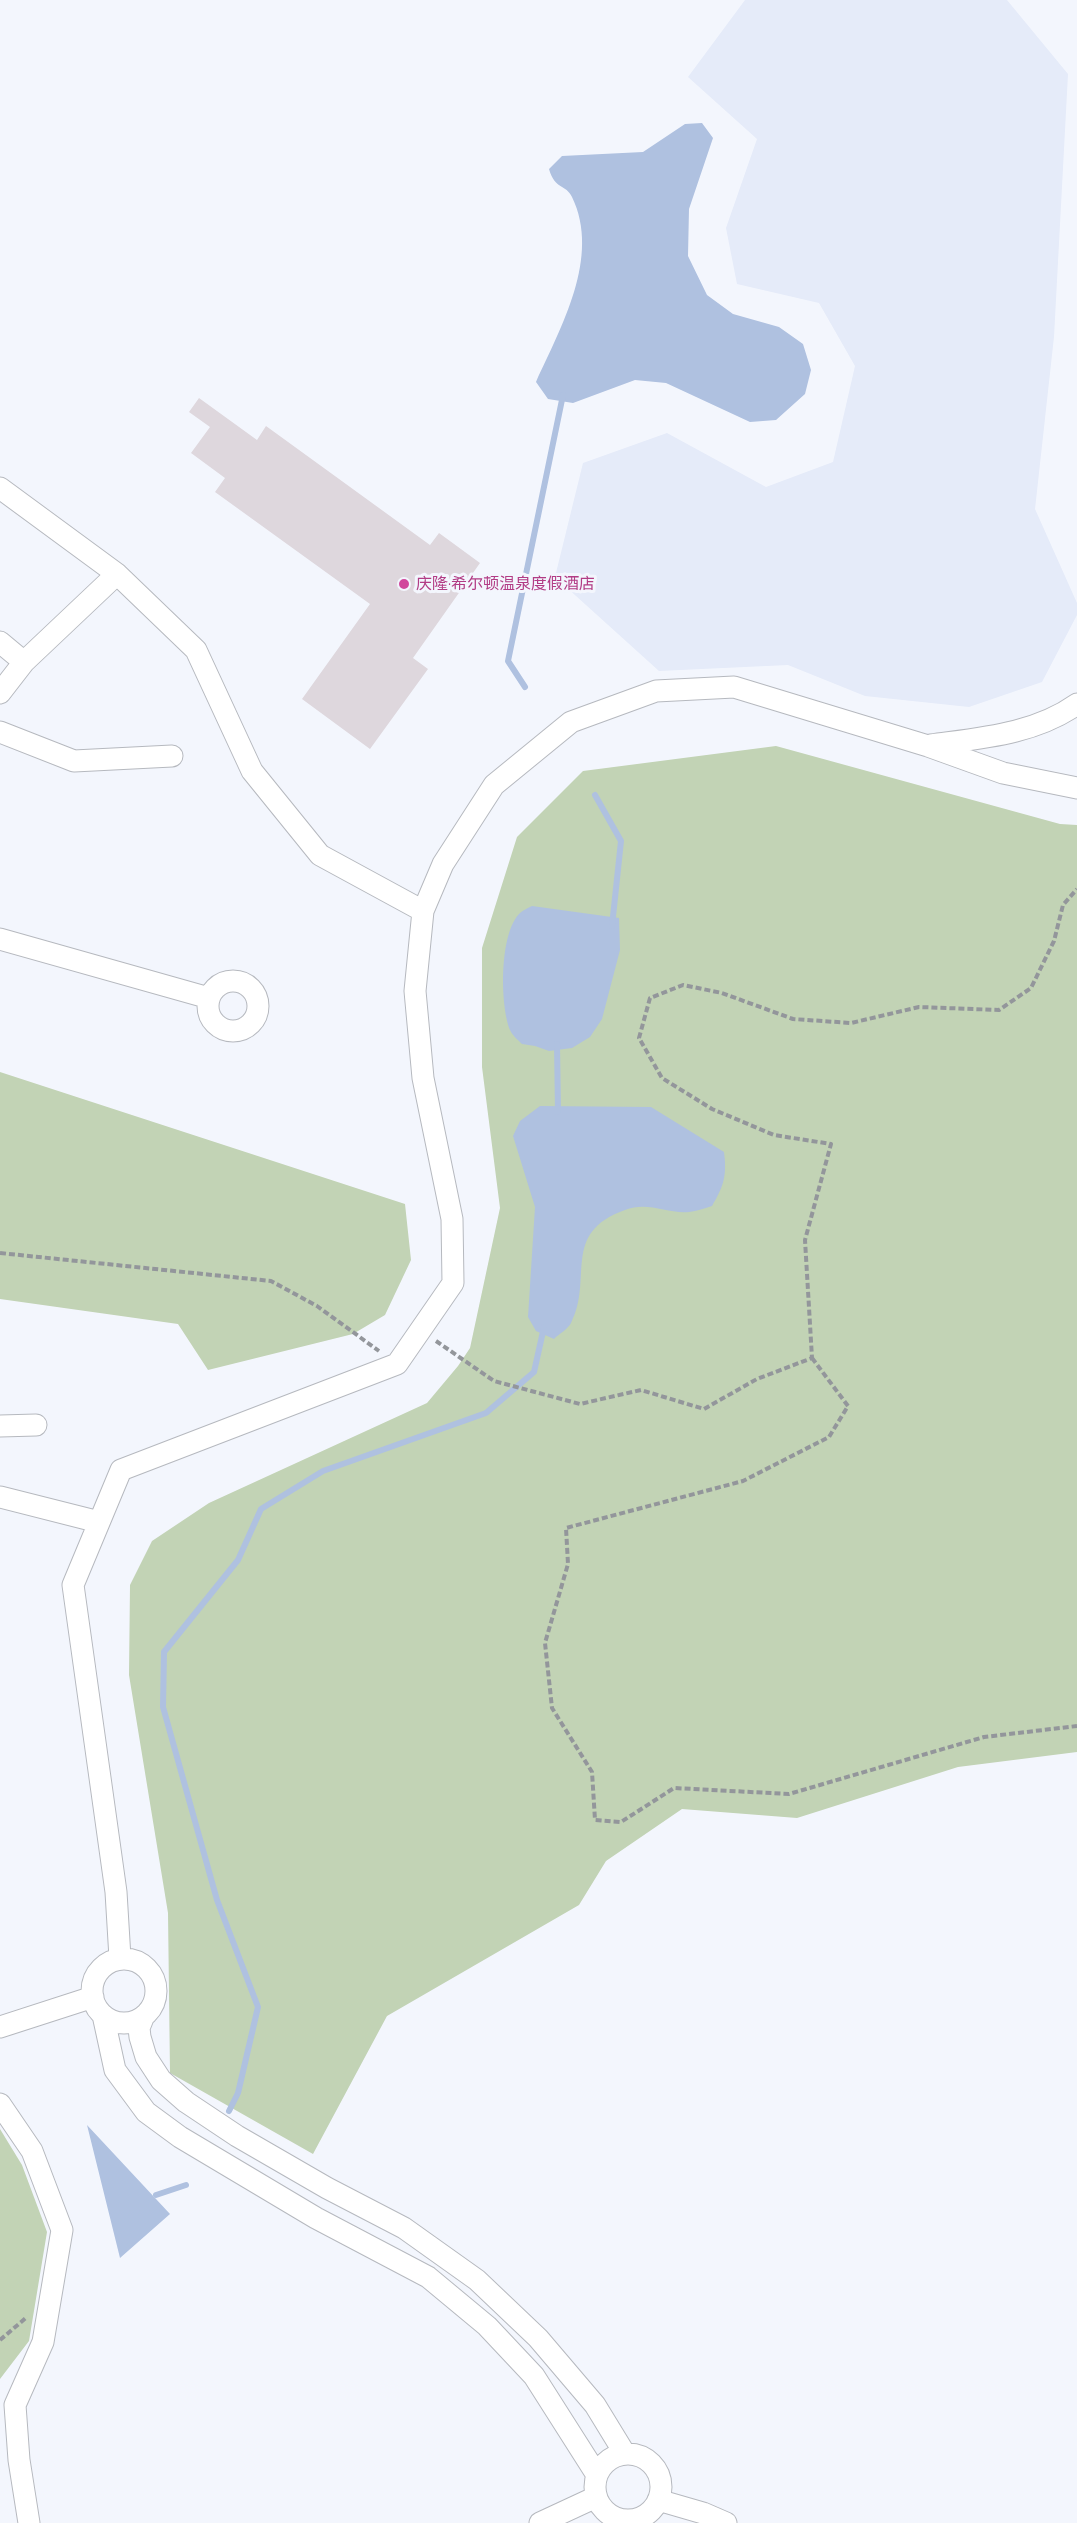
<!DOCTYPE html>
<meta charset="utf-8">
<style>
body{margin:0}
canvas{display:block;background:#f3f6fd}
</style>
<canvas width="1077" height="2523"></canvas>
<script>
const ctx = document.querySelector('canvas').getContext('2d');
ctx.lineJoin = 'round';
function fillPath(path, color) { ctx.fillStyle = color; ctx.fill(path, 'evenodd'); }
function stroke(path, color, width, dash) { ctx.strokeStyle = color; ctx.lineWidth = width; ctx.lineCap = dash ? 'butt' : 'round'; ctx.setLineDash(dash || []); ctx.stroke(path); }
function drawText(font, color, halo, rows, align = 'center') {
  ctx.font = font + ' Quicksand,"Noto Sans SC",sans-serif'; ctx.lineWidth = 6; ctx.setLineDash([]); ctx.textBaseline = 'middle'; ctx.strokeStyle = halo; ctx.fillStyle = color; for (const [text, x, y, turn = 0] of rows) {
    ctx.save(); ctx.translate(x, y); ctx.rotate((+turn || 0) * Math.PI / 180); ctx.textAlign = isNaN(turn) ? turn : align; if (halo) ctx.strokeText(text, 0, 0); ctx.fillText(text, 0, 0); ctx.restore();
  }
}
fillPath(new Path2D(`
 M745,0H1007L1068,74L1054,337L1035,509L1077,603V615L1042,682L969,707L865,696L788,665L659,671L555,577L583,463L667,433L766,487L833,462L855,366L819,303L737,284L726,228L757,139L688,77Z`), '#e5ebf9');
fillPath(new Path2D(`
 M776,746L1060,824L1077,825V1752L958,1767L797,1818L682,1809L606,1861L579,1905L387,2016L313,2154L170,2073L168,1913L129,1675L130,1585L152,1541L209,1503L427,1403L458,1366L470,1348L500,1208L482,1067V948L517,837L583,771Z
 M0,1072L405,1204L411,1260L385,1315L353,1334L208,1370L178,1324L0,1299Z
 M0,2129L22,2165L47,2232L29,2341L0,2379Z`), '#c2d3b5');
fillPath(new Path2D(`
 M702,123L713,138L689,209L688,256L707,295L733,314L779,327L803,344L811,370L805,394L776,420L750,422L666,383L635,380L573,403L548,399L536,382C561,327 601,257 572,197C566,184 555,190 549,169L562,156L643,152L685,124Z
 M532,906L619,918L620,950L602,1019L590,1037L572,1048L549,1051L535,1046L522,1044C518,1040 512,1035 510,1030C500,1005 499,933 520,913C523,910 528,908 532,906Z
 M540,1106L651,1107L724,1152C727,1175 724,1186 712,1206C705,1208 697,1211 689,1212C667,1214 648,1201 625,1210C560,1233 594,1279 571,1323C568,1329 559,1334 554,1339L536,1331L528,1317L535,1207L513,1136L520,1121Z
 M87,2125L170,2214L120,2258Z`), '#afc1e0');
stroke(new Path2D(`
 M525,687L508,661L563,395
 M595,795L621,841L612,926
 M557,1044L558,1112
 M229,2111L238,2093L258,2007L217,1900L163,1707L164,1652L238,1560L261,1509L323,1471L486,1413L534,1372L544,1327
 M156,2195L186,2185`), '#afc1e0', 6);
fillPath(new Path2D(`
 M199,398L257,440L266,426L430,545L439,533L480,563L413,658L428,669L370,749L302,699L370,604L215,492L225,478L191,453L210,427L189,412Z`), '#ded7dd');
const minor = new Path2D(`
 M0,488L117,574L196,650L252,771L320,855L423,911
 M0,642L24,662
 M0,693L24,662L117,574
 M0,732L74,761L172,756
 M931,745C981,738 1035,734 1077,704
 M0,939L209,998
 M208 1006a25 25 0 1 1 50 0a25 25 0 1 1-50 0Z
 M0,1426L36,1425
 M0,1497L99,1522
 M120,1958L116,1892L73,1585L121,1470L397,1364L453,1283L452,1219L423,1078L415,991L423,911L443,864L494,785L571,722L656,691L734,687L928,746L1003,773L1077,788
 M92 1991a32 32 0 1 1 64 0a32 32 0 1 1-64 0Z
 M103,2015L115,2070L146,2112L180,2137L316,2218L428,2277L487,2326L534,2376L597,2475
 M143,2018L139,2028L140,2037L146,2057L161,2080L186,2102L237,2136L327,2188L404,2228L477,2280L538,2338L595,2405L625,2454
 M0,2027L93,1997
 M0,2104L32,2151L62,2230L43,2342L15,2405L19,2460L29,2523
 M595 2487a33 33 0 1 1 66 0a33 33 0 1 1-66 0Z
 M658,2500L703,2513L726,2523
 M540,2523L596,2497`);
stroke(minor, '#b6b9bf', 23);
stroke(new Path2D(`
 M0,1253L271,1281L317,1306L379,1351
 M436,1341L494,1381L580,1404L641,1390L704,1409L757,1379L812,1358L805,1240L831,1144L774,1135L712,1109L662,1078L639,1038L650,998L683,985L722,993L793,1019L851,1023L919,1007L999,1010L1031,988L1054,941L1063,905L1077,889
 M812,1358L848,1406L829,1437L743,1481L566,1528L568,1564L545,1643L552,1708L592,1772L595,1820L621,1822L674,1788L789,1794L984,1737L1077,1726
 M0,2340L27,2317`), '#93969b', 4, [6, 3]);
stroke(minor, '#fff', 21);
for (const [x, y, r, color] of [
 [404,584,6,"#d1479c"]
]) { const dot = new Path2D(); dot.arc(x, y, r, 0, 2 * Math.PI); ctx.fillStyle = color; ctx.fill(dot); stroke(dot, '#f3f6fd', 2); }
drawText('16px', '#b23c85', '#f3f6fd', [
 ["庆隆·希尔顿温泉度假酒店",416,584]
], 'left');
</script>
